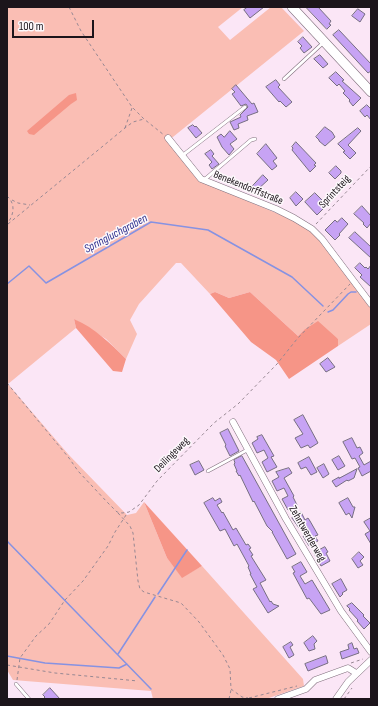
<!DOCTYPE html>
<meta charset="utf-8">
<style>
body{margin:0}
#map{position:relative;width:378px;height:706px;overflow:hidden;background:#fbe6f6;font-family:"Sofia Sans Condensed",sans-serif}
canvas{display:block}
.frame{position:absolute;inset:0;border:8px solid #1c151b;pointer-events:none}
.scale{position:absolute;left:12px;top:20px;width:82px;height:18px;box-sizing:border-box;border:2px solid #1c151b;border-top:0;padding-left:5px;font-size:12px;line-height:14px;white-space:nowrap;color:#1c151b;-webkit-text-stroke:3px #fdf9fc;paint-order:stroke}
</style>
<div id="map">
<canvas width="378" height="706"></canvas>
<div class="frame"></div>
<div class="scale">100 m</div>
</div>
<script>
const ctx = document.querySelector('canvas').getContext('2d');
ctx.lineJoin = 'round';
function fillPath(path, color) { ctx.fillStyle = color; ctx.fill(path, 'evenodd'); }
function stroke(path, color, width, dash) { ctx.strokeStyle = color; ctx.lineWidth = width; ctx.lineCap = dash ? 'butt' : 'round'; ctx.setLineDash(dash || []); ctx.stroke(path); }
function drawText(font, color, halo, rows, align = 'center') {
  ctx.font = font + ' "Sofia Sans Condensed",sans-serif'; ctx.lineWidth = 3; ctx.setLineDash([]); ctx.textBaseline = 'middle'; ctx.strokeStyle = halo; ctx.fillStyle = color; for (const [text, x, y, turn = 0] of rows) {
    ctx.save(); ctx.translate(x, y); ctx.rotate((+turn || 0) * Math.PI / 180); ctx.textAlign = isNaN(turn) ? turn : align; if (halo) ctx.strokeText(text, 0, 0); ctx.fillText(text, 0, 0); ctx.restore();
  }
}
fillPath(new Path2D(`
 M7,7H243L218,27L230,40L271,7H281L304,31L168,141L196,178L202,182L293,220L310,230L321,241L371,308V324L338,346V339L304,330L298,336L250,292L229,298L215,292L210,294L181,263H176L139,304L130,320L137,334L126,359L106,339L74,319L76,328L8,384L68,454L127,515L136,513L144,502L167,558L182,577L202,566L303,679L304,686L266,699H153L151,691L13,680L7,670Z`), '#fabeb4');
fillPath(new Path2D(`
 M76,93L77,100L71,104L34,135L29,134L27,131L69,95Z
 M215,292L229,298L250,292L298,336L304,330L318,321L338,339V346L289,379L276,360L251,342L210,294Z
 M74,319C95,328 110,343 126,359L122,372L113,371L76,328Z
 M144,502L202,566L182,578L167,558Z`), '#f69587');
stroke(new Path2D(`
 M7,284L29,266L46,283L151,222L208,230L292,277L323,306
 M328,312L333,310L348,294L351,292H356
 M7,541L151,689
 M158,594L187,550
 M118,654L155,597
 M7,656L45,663L119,668L127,664`), '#8692e2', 1.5);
const building = new Path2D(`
 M248,7H264L250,18L244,10Z
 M306,7H318L331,21L329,24L331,25L327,29Z
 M358,9L365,14L360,22L352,16Z
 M339,30L371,64V71L368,73L333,35Z
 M303,37L312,47L304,53L300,48L302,46L298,42Z
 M320,55L328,64L323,68L314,59Z
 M336,72L344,80L342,81L361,98L353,106L349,101L350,100L343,93L345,91L339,84L337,86L329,78Z
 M276,80L280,85L278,87L292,102L286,107L280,101L279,102L266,87Z
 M236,85L252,104L254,103L258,112L247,116L248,120L238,124L239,128L234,130L230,122L241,117L240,115L248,107L246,104L241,106L232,94L235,92L232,89Z
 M367,105L371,109V120L367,115L365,117L360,111Z
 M193,125L195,127L196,126L202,133L196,138L188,128Z
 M325,127L332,132L335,137L325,146L319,141V140L316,137Z
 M358,128L361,131L348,145L356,153L350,159L343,152L345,151L338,144Z
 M230,131L237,139L230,144L234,149L229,155L222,147L217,137L221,134L224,137Z
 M296,142L316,163L314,165L316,166L310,172L292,150L293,148L292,147Z
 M266,144L277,158L273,161L277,166L272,170L257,154Z
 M211,150L214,154L212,156L219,164L212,169L209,165L212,162L205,154Z
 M336,166L341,171V173L335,179L329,173Z
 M263,175L268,180L257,190L256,188L253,192L250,189Z
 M296,192L303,199L296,206L290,198Z
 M315,193L325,203L324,204L325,207L317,215L305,202Z
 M362,206L371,216V223L367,228L363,224L364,223L354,214Z
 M342,218L348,224L339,234L340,235L335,240L325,230L335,220L337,222Z
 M355,232L371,247V258L349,238Z
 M360,263L365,268L366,267L368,269L371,265V287L360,277L362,275L355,268Z
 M328,358L335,367L326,372L320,364Z
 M303,415L318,443L310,448L308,445L301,448L295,438L303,434L294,420Z
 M228,429L239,451L230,456L225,446L226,445L220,433Z
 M262,435L274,456L271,457L277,467L267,472L262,462L268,458L264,450L257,453L252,443L258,439L257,437Z
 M352,438L357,448L360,447L363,453L359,456L364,465L371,461V471L362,476L358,468L360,467L355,458L352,459L343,442Z
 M242,456L296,554L287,559L272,532H273L267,526L254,501L253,502L240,475L239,476L236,471H237L234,464L235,463L234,460Z
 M339,456L345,466L338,470L332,460Z
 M309,457L317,472L311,475L306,467L301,469L298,463Z
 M199,461L204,470L195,475L190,465Z
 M324,464L329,474L323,478L317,468Z
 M289,468L292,473L284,478L294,496L293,497L297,505L288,510L282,499L288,496L284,488L277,491L272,481L279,477L276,472Z
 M357,469L354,478L348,481L347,480L336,487L332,481L339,477V478Z
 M213,498L215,501L220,498L222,502L217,505L222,513L223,512L233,530L236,528L246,545L248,544L251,548L249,549L253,555L251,556L266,580L260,583L270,602L271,601L273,604L279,606L268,613L253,589L257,587L250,574H251L248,567L249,566L237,544L234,546L225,529L220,531L204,503Z
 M348,498L353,507H355L352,518L349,513L346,515L339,503Z
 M301,512L305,520L308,518L310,521L318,535L315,536L318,541L309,546L303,536L310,532L305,524L299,528L292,518Z
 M371,518V544L365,534L370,531L364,522Z
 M325,547L328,552L326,553L330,561L321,566L314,553Z
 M359,552L364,557L360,561L363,565L358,568L352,559Z
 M301,562L307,572L300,576L305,584L312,580L330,610L321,614L309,598L307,599L293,573L295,572L292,567Z
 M341,579L347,590L342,593L343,594L340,597L332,584Z
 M352,603L364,615L363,616L370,623L364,629L357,621L358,620L349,610L350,609L347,606Z
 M313,636L317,641L314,644L315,649L309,651L304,643Z
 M291,642L293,645L290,647L294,655L289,658L283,647Z
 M352,643L354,649L357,648L359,653L342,659L340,652L349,649L348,645Z
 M326,656L328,663L308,671L305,664Z
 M50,688L60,699H43L45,697L43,695Z`);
fillPath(building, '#c7a3f4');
stroke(building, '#766e81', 1);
const lane = new Path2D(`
 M284,79L324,42
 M183,155L245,107
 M204,180L251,140L255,139
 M208,471L249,449
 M16,684L29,699`);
const street = new Path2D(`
 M168,138L201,179L276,209L294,218L312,229L322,239L371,304
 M233,422L286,519L341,611L371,652
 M278,699L306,689L315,680L348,668L356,673
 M336,699L348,682L371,660`);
const secondary = new Path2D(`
 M292,7L371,92`);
stroke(lane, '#816f7d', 4);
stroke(street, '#816f7d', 7);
stroke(secondary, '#816f7d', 10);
stroke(new Path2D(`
 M69,7L81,31L132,107L144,119L164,135
 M125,128L132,108
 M7,196C16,204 14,215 7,224
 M12,200L18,203L30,205
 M8,224L125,128L133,122L144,119
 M316,224L371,166
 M7,383L69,458L78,471L108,503L117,512L122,513L129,512L139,505L157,481L214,423L238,404L277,364L297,339L350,284
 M118,513L130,526L133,533L138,581L140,589L144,592L181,603L199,622L223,655L230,669L231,689L242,697L248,698
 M351,663L363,659
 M7,665L55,673L138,681
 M17,680L20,658L36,636L49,624L65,600L83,581L108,546L115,532L128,512
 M249,698L297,686
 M229,699L231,690
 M344,699L352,688`), '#978893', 1, [3, 3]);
stroke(lane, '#fff', 3);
stroke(street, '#fff', 6);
stroke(secondary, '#fff', 9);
drawText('11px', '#1c151b', '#fdf9fc', [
 ["Benekendorffstraße",248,188,22],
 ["Sprintsteig",335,192,-47],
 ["Deilingeweg",172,455,-45],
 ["Zehntwerderweg",307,534,60]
]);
drawText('italic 12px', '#32338f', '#fdf9fc', [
 ["Springluchgraben",116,234,-28]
]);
</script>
